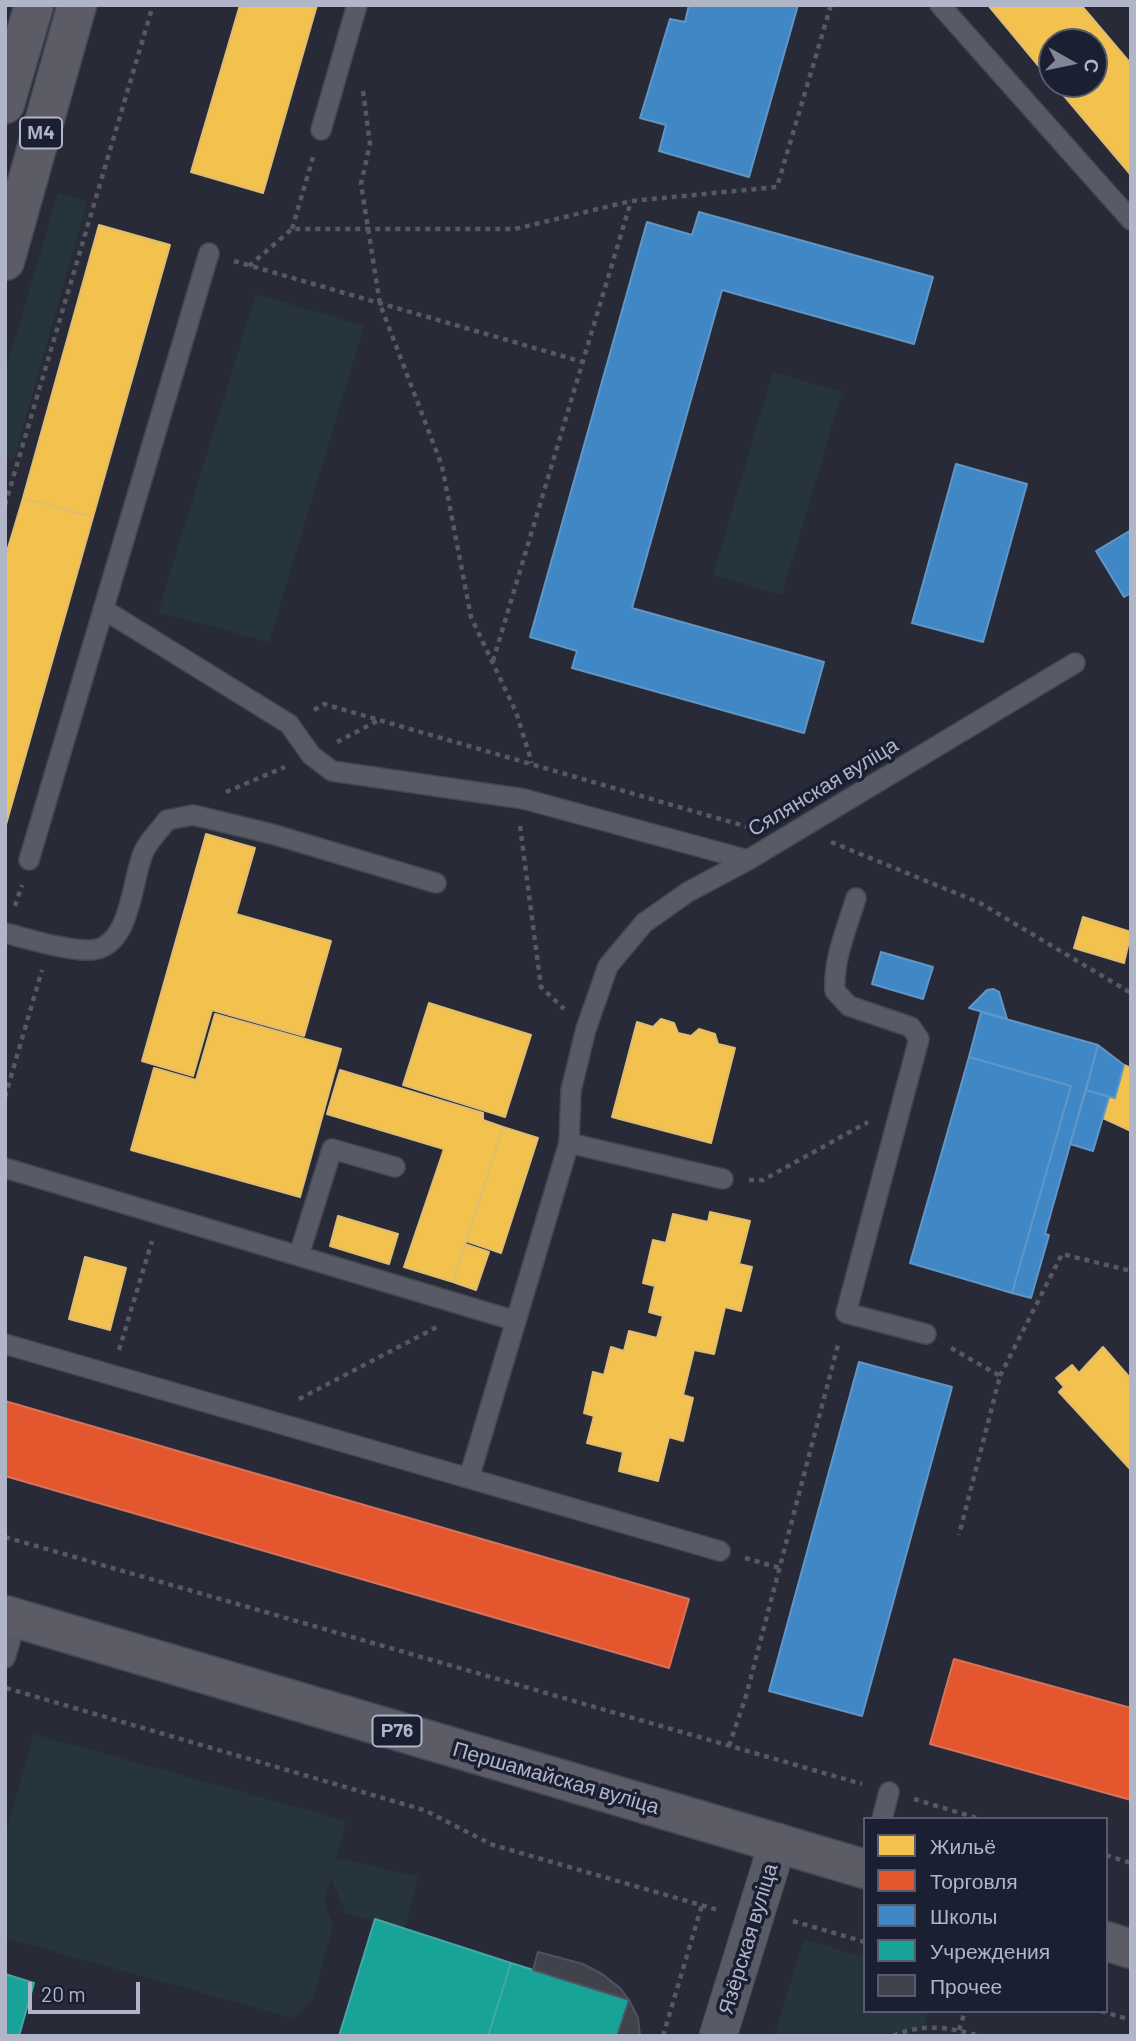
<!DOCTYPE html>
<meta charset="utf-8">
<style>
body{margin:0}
#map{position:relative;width:1136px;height:2041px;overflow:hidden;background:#282b37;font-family:Barlow,sans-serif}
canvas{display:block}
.frame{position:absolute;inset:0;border:7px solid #b1b5c8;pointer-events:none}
.legend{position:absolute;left:863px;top:1817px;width:245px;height:196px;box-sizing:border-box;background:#1b1f32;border:2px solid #575b6e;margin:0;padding:9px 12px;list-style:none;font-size:21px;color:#b1b5c8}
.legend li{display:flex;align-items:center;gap:14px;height:35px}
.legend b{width:35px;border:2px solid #575b6e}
.north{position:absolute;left:1038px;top:28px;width:70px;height:70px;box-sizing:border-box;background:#1b1f32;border:2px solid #575b6e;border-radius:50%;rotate:99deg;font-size:19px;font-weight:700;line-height:28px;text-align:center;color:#b1b5c8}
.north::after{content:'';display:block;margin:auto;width:24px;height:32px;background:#818595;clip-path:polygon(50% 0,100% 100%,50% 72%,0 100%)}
.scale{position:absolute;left:28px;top:1982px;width:112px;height:32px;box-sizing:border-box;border:4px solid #b1b5c8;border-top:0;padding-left:9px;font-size:21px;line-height:24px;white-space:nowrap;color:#b1b5c8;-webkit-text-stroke:5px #1b1f32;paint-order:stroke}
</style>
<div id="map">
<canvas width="1136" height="2041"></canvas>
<div class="frame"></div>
<ul class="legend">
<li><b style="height:19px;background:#f2c14e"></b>Жильё</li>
<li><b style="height:19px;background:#e4572e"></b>Торговля</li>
<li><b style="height:19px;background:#3f88c5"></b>Школы</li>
<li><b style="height:19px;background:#17a398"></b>Учреждения</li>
<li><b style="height:19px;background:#40424c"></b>Прочее</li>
</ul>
<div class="north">С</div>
<div class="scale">20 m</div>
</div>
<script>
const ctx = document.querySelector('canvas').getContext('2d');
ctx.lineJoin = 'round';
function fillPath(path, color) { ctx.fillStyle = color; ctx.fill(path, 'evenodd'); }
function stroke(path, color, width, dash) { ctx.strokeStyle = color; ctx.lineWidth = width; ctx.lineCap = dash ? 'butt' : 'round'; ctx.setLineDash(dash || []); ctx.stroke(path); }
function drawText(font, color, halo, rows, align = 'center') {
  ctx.font = font + ' Barlow,sans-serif'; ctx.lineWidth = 7; ctx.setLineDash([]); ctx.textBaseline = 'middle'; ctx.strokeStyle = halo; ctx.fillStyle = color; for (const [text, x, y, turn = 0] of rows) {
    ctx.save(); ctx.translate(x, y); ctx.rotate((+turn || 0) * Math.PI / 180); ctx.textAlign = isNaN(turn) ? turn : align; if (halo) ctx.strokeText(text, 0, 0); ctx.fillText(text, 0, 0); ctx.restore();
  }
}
fillPath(new Path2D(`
 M58,193L87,202L14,459L5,457V373Z
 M256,294L364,326L269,642L158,612Z
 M773,372L842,392L782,595L713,575Z
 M34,1734L346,1821L336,1858L418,1876L405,1929L346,1913L331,1878L324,1903L333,1924L314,1998L293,2018L5,1938V1836Z
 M804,1939L865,1958V2011H928L923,2029L907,2030L893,2036H774Z`), '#25343d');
const homes = new Path2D(`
 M240,5H317L263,193L191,172Z
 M988,5H1081L1131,64V175L1054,84H1094V42H1052V82Z
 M99,225L170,245L93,517L23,498Z
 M23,498L93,517L5,828V558Z
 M206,834L255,848L236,914L331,941L304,1036L212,1010L193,1076L142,1061Z
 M1083,917L1131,932L1124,963L1074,948Z
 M429,1003L531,1035L505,1117L403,1085Z
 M215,1014L341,1049L300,1197L131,1150L154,1068L196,1080Z
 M661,1019L674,1023L678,1033L691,1036L699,1029L715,1034L718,1044L735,1048L711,1143L612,1117L637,1022L653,1027Z
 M1124,1065L1131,1068V1131L1103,1118L1109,1097L1115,1098Z
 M340,1070L483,1113V1120L503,1127L453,1282L404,1267L444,1149L327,1114Z
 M503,1127L538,1138L501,1253L466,1241Z
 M710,1212L750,1221L739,1264L752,1267L741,1311L725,1307L714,1354L694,1350L683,1395L693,1398L683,1441L669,1437L658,1481L619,1471L623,1452L587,1443L594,1416L584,1413L593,1372L604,1375L611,1347L624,1351L629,1331L657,1338L663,1316L649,1312L655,1286L643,1283L653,1240L666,1243L673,1214L708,1222Z
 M338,1216L398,1234L389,1264L330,1246Z
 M465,1244L489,1252L476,1290L453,1282Z
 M85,1257L126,1268L110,1330L69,1319Z
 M1103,1347L1131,1379V1470L1059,1392L1064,1387L1056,1378L1072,1365L1079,1373Z`);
fillPath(homes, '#f2c14e');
stroke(homes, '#debd73', 2);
const shops = new Path2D(`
 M5,1401L689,1599L669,1668L5,1476Z
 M954,1659L1131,1708V1800L930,1744Z`);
fillPath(shops, '#e4572e');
stroke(shops, '#d5735c', 2);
const schools = new Path2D(`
 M689,5H798L749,177L659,151L666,125L640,118L670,19L685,22Z
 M699,212L933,277L914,344L722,290L632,608L824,662L804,733L572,668L577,651L530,637L647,222L692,235Z
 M956,464L1027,484L983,642L912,623Z
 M1131,530V593L1124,597L1096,551Z
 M881,952L933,967L923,999L872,984Z
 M993,989L999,992L1007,1019L969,1008L987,990Z
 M981,1012L1098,1045L1045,1234L1049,1235L1031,1298L1012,1293L1071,1086L969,1057Z
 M1098,1045L1124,1065L1115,1098L1086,1090Z
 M969,1057L1071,1086L1012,1293L910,1263Z
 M1086,1090L1109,1097L1093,1151L1070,1144Z
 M859,1362L952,1387L862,1716L769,1691Z`);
fillPath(schools, '#3f88c5');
stroke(schools, '#6196c6', 2);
const public = new Path2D(`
 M375,1919L511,1963L488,2036H339Z
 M511,1963L629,2000L617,2036H488Z
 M5,1974L34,1983L19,2036H5Z`);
fillPath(public, '#17a398');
stroke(public, '#45a8a6', 2);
const building = new Path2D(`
 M538,1952L583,1964L602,1974L620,1988L629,2000L533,1970Z
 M629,2000L638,2018L640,2036H617Z`);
fillPath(building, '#40424c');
stroke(building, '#50525f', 2);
const service = new Path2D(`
 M940,5L1131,220
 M321,130L357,5
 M103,609L289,724L311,755L332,771L524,799L748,860
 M29,860L209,253
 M856,898C847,928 833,959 835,991L849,1006L911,1027L919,1039L846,1313L926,1334
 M5,933C29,939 67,951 91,950C132,947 131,880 144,851C149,840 160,830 167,820L193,815L272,834L436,883
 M569,1143L723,1179
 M5,1168L516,1321
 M299,1255L332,1149L395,1167
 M5,1344L720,1551
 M469,1478L569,1143L571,1090L586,1029L608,966L644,923L688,892L748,860L1075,663
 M5,1658L17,1618
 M882,1819L889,1792`);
const minor = new Path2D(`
 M718,2036L778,1842`);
const primary = new Path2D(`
 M5,104L34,5
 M5,261L77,5
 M5,1615L865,1869
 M1106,1941L1131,1949`);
stroke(service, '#444750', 22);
stroke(minor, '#444750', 39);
stroke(primary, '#454854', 41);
stroke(new Path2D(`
 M363,91L370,144L361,184L380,304L442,466L471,617L516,712L532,763
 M292,229L314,154
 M234,261L583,362
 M249,266L292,229H515L631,201L777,187L831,5
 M5,505L153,5
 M493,661L631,201
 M314,710L324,704L748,827
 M337,742L379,720
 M226,792L285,767
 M520,826L541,987L564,1009
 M831,842L980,903L1131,993
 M15,906L22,885
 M5,1097L42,970
 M749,1180H763L868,1122
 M951,1348L1000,1376L959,1535
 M119,1350L152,1241
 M1000,1376L1062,1254L1131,1271
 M299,1399L437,1327
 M5,1537L862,1784
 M745,1558L780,1568
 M6,1688L424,1810L493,1845L718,1910
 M729,1746L746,1696L839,1341
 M914,1799L980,1819
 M1106,1855L1131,1863
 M793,1921L865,1942
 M1101,2011L1131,2020
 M959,2030L965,2011
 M663,2036L702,1905
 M893,2036C923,2023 949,2027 979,2036`), '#565962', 4.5, [5, 5]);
stroke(service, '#585a65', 19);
stroke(minor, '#585a65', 37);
stroke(primary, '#5b5c66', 38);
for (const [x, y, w] of [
 [41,133,42],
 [397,1731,49]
]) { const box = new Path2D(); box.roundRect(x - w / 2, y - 15.5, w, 31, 5); ctx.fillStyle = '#1b1f32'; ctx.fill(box); stroke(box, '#b1b5c8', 2); }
drawText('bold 19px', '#b1b5c8', null, [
 ["М4",41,133],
 ["Р76",397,1731]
]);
drawText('21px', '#b1b5c8', '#1b1f32', [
 ["Сялянская вуліца",823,787,-31],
 ["Першамайская вуліца",556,1778,16],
 ["Язёрская вуліца",748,1939,-73]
]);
</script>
